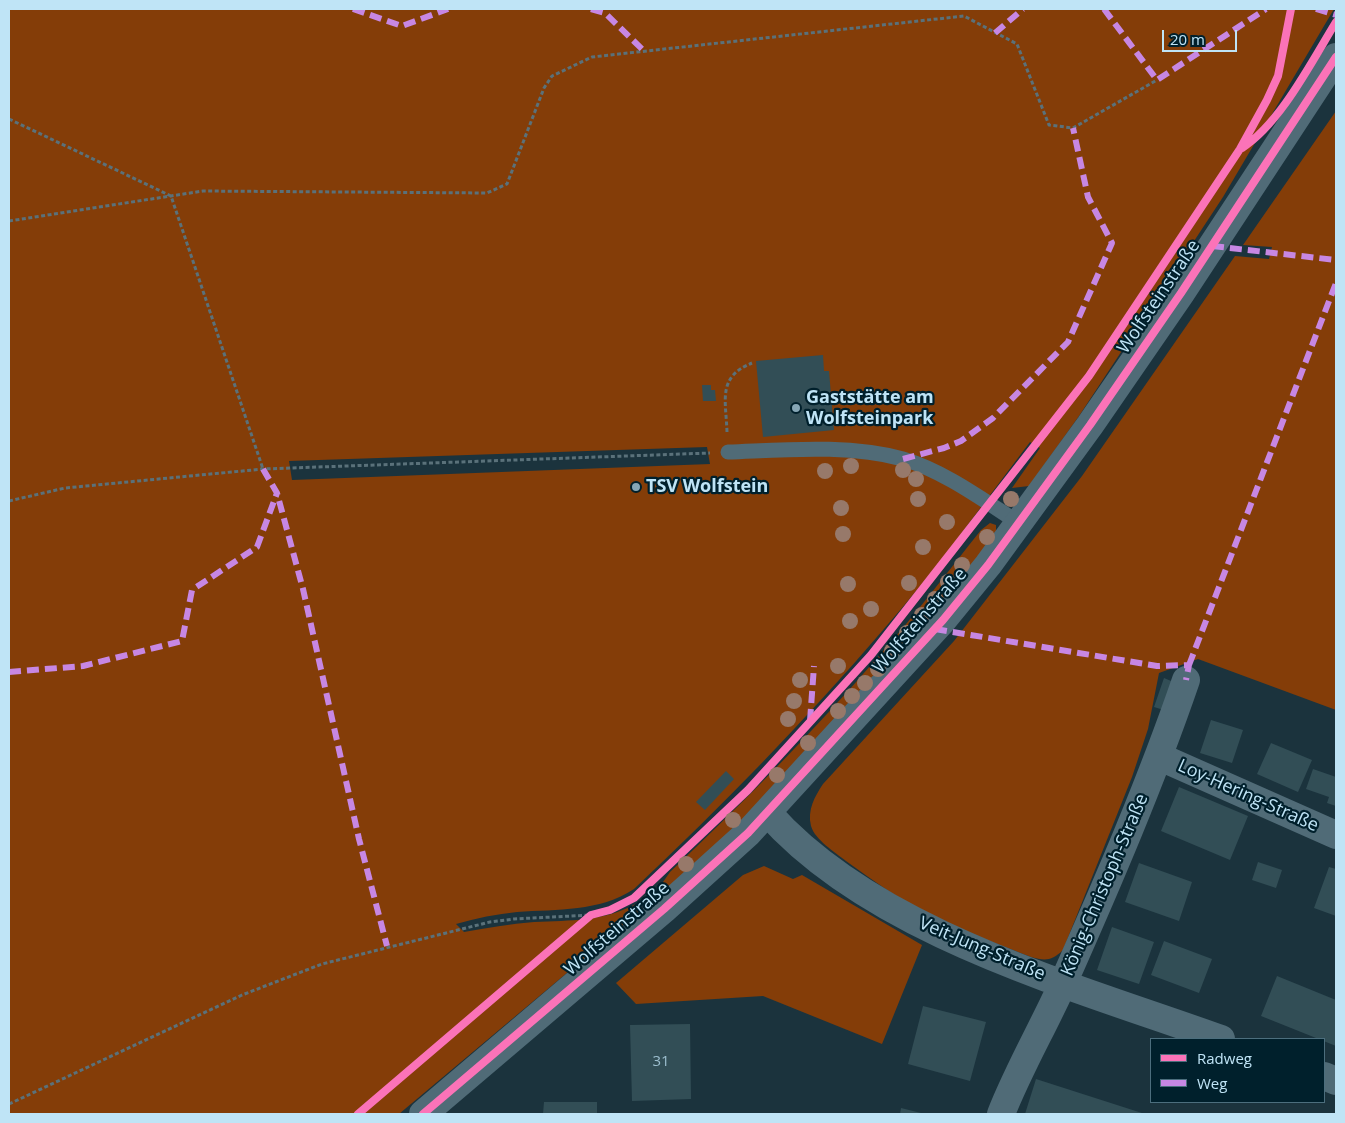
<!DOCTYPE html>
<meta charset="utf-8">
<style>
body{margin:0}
#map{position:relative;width:1345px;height:1123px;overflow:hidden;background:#1b333d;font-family:"Open Sans",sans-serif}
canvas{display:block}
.frame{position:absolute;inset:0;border:10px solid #bfe4f6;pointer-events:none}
.legend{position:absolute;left:1150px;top:1038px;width:175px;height:65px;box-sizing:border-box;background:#00202c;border:1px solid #4c6e7d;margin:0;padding:6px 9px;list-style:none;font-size:15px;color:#bfe4f6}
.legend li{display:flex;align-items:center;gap:10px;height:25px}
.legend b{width:25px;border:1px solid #4c6e7d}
.scale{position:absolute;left:1162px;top:30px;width:75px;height:22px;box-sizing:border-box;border:2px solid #bfe4f6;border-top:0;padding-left:6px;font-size:15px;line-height:18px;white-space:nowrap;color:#bfe4f6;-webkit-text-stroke:4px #00202c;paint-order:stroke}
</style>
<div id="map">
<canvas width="1345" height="1123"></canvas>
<div class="frame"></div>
<ul class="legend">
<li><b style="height:6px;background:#fb73b8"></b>Radweg</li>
<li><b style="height:6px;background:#c787e3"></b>Weg</li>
</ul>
<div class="scale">20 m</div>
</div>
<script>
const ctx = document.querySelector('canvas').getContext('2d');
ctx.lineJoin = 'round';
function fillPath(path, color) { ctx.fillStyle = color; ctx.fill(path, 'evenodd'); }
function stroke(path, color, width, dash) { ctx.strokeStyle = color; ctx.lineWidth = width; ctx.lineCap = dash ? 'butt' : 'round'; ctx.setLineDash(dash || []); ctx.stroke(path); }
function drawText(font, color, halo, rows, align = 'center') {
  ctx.font = font + ' "Open Sans",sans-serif'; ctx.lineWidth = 4.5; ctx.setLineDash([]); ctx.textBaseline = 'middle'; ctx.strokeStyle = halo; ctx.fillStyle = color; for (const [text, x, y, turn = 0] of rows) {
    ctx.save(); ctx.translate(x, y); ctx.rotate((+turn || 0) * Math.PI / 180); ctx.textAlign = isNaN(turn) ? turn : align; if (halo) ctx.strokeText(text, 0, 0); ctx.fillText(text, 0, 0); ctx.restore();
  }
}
fillPath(new Path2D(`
 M9,9H1334L1223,197L1079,416L1029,486L1012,488L1040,448L1030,442C982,505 936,570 883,630C805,721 721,807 634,889C599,912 558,909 517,912C497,914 476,918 456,924L464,932C487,928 510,924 534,922C572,920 601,922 636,904L643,909L399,1114H9ZM707,447L710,464L292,480L289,461Z
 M1336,111V710L1198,659L1159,673L1148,729L1132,777L1063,950C1052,961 1045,961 1031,957C998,944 964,932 932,916C901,901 874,881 846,861C835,852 815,840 811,826C807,810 815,796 823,784L954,641L1082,476L1235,256L1269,259L1272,247L1243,245Z
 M990,523L996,525V532L966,574L767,797L666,891L664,889L663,882L670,872C743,803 813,732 878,657C914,616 947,573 981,530Z
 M764,866L793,879L802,875L922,945L882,1044L763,996L636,1004L616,983L743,875Z`), '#843d08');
fillPath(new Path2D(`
 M823,355L824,371H829L834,430L763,437L756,361Z
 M702,385H711V390H715L716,401H703Z
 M1164,678L1176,683L1167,711L1154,707Z
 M1211,720L1243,730L1232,763L1200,753Z
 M1271,743L1312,760L1298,792L1257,774Z
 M1313,769L1336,777V806L1327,803L1329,797L1306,789Z
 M726,771L734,779L705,810L696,802Z
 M1179,787L1248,816L1230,860L1161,831Z
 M1258,862L1282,870L1276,888L1252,880Z
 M1139,863L1192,882L1179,921L1125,902Z
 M1329,867L1336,869V916L1314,908Z
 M1112,927L1154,942L1139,984L1097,970Z
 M1164,941L1212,959L1199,993L1151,975Z
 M1277,976L1336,1000V1046L1261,1016Z
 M923,1006L986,1022L970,1081L908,1064Z
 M690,1024L691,1099L632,1101L630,1025Z
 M1036,1079L1145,1114H1025Z
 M544,1102H597V1114H543Z
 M901,1108L925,1114H900Z`), '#324e56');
stroke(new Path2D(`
 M9,119L171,196L263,469
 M9,221L203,191L487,193L507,184L544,88L552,76L592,57L964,16L1017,44L1049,125L1073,128L1157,80
 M727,432C726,400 717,377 752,363
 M9,501L65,488L263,469L710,453
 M9,1104L242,995L322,964L490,922L514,919L591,915`), '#5a717a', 3, [4, 2.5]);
stroke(new Path2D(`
 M728,452C784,450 848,444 903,459C944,471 983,500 1019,523`), '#506b77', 15);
stroke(new Path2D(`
 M1160,757L1336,835
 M768,813C874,933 1074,986 1221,1039
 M1324,1076L1336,1081
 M423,1114L664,909L748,833L943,620L988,565L1090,425L1181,293L1336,57
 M1001,1114C1019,1068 1044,1026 1064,981C1108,882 1151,782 1186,680`), '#506b77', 28);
stroke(new Path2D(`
 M353,9L402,26L448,9
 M591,9L605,13L644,51
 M1104,9L1157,80L1266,9
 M1316,9L1336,15
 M995,33L1023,9
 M1212,246L1336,260
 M903,459L944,448L961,441L993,418L1068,342L1112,243L1088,197L1073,128
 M263,469L277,493L303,589L359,839L387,946
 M935,629L1157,666L1189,665L1186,680
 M1189,665L1336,283
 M9,672L83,666L182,641L192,590L257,547L277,493
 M810,721L814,666`), '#c787e3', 6, [12, 6]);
stroke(new Path2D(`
 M1242,148C1280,124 1312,61 1336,22
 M358,1114L591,915L610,910L634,898L748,790L871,655L1089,376L1240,149L1267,100L1278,76L1291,9
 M423,1114L664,909L748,833L943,620L988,565L1090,425L1181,293L1336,57`), '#fb73b8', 8);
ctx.fillStyle = '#97796a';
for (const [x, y] of [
 [851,466],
 [903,470],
 [825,471],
 [916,479],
 [918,499],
 [1011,499],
 [841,508],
 [947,522],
 [843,534],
 [987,537],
 [923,547],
 [962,565],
 [948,582],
 [909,583],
 [848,584],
 [935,599],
 [871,609],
 [922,615],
 [850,621],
 [907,633],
 [892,651],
 [838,666],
 [878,669],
 [800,680],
 [865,683],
 [852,696],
 [794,701],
 [838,711],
 [788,719],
 [808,743],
 [777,775],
 [733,820],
 [686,864]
]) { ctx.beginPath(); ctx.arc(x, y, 8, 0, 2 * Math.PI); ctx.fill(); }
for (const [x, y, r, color] of [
 [796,408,5,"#86a6b5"],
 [636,487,5,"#86a6b5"]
]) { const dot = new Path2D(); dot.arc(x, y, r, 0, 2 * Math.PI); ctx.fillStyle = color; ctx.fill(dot); stroke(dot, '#00202c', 2); }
drawText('15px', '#9cbece', null, [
 ["31",661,1062]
]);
drawText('18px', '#bfe4f6', '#00202c', [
 ["Wolfsteinstraße",1159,297,-56],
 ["Wolfsteinstraße",920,621,-49],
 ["Loy-Hering-Straße",1248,796,24],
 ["König-Christoph-Straße",1105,885,-67],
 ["Wolfsteinstraße",617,929,-41],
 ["Veit-Jung-Straße",982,949,23]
]);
drawText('bold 18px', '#bfe4f6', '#00202c', [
 ["Gaststätte am",806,398],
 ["Wolfsteinpark",806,419],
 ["TSV Wolfstein",646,487]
], 'left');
</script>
